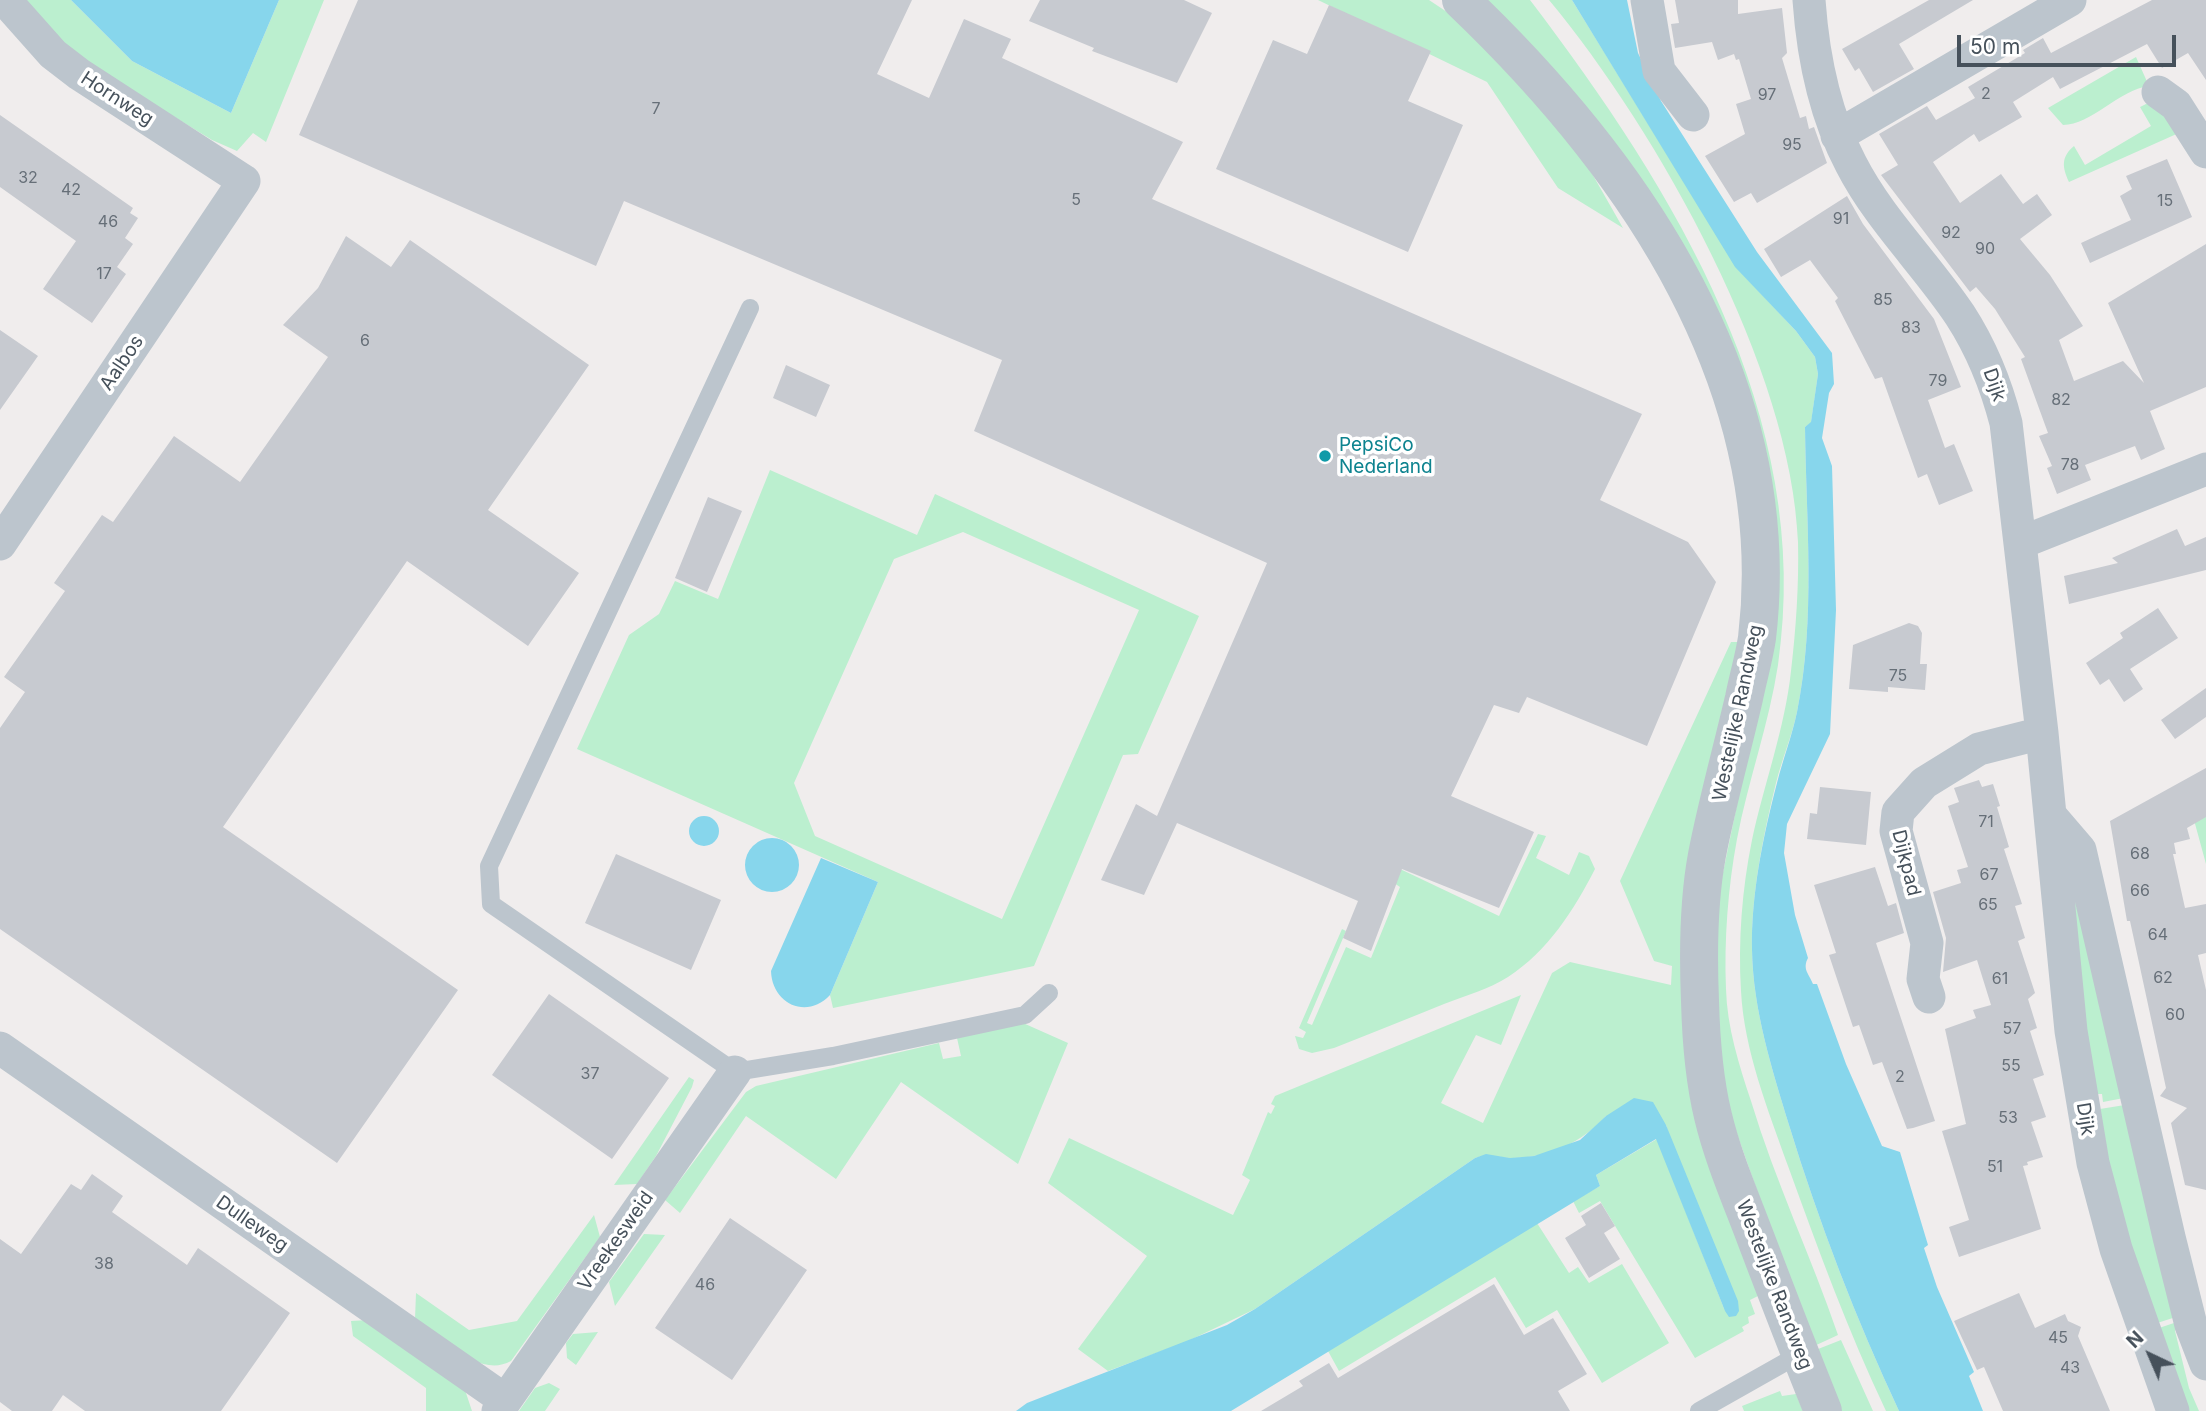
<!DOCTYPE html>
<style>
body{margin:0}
#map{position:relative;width:2206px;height:1411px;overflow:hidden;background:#f0eded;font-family:Inter,sans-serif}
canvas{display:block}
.north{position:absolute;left:2115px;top:1320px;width:70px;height:70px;-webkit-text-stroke:5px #fff;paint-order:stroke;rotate:316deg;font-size:19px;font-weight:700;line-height:28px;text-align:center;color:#46515b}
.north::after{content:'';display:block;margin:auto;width:24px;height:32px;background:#46515b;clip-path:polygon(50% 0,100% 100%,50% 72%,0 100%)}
.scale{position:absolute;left:1957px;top:35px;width:219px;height:32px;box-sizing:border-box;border:4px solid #46515b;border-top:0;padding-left:9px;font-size:21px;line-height:24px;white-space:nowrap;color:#46515b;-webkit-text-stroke:5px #fff;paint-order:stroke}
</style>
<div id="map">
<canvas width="2206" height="1411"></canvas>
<div class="north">N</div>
<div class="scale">50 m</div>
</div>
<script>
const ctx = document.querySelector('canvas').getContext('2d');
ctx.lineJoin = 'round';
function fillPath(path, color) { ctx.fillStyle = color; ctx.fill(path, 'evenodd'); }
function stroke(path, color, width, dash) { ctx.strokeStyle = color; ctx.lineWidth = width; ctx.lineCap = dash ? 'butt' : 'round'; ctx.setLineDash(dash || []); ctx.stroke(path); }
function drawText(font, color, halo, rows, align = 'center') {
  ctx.font = font + ' Inter,sans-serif'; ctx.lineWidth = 7; ctx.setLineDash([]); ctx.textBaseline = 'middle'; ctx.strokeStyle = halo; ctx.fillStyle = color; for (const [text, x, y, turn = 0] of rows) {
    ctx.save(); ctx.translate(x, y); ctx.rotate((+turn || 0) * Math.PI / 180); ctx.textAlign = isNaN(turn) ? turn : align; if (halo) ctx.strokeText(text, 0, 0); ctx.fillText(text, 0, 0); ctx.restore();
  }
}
fillPath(new Path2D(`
 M21,0H71L132,61L231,113L279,0H324L266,142L253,133L237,151L212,140L73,55Z
 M1318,0H1429L1456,18L1534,101L1586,163L1623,228L1558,188L1487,82Z
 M1484,0H1530C1674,189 1815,417 1778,665C1769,724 1748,781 1737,839C1728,887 1724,940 1726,989C1727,1027 1739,1065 1751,1101C1775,1181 1811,1256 1838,1335L1812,1347L1722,1091L1713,921L1760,693L1751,403Z
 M1549,0H1572L1737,268L1796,331L1815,357L1818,374L1811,423L1805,427C1806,521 1816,619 1797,712C1792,736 1782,759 1776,783C1763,836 1751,895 1752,950C1753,1010 1772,1069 1789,1125C1819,1223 1856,1319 1899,1411H1886C1848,1331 1818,1249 1788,1166C1768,1110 1744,1050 1741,991C1738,941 1742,889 1752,840C1764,784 1785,728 1791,671C1796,629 1799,585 1798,542C1792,370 1658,131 1549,0Z
 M2136,57L2149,86C2119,90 2091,125 2063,125L2048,108Z
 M2146,104H2151L2181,132L2069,182C2062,167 2061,157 2074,146L2085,165L2151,126L2140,107Z
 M770,470L917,535L935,494L1199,616L1138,754L1123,755L1034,966L833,1008L830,995L878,882L577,749L629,635L659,614L675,581L718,599ZM963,532L1139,610L1002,919L815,836L794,783L894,559Z
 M1731,642H1742L1689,891L1758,1296L1750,1300L1755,1314L1748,1317L1749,1323L1742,1327L1744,1331L1695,1358L1600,1201L1579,1213L1573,1201L1600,1186L1596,1175L1657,1139L1725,1311L1666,1125L1606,1116C1583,1142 1548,1158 1513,1158C1498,1158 1489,1153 1475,1158L1255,1309L1186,1342L1108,1371L1078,1349L1147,1256L1048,1183L1069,1138L1233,1215L1250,1180L1242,1175L1268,1112L1271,1114L1275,1106L1271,1104L1275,1096L1521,995L1501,1045L1476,1035L1441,1103L1483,1123L1552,973L1570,962L1671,985L1672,966L1654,961L1620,881Z
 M2206,814V864L2194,820Z
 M1538,834L1546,836L1536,858L1569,875L1579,852L1589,856L1595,869C1574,910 1548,951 1508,977C1489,989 1465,996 1444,1004C1408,1019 1371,1033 1334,1048L1312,1053L1299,1049L1295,1036L1303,1038L1306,1032L1299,1028L1342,929L1346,931L1307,1023L1312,1025L1346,947L1371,958L1400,887L1391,881L1398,868L1499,916Z
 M2064,861L2129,1097L2103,1102L2102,1094H2098L2090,1078Z
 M1023,1023L1068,1043L1018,1164L901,1082L836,1179L746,1116L680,1213L665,1200L746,1092L756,1086L939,1043L943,1059L961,1056L957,1038Z
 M689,1077L694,1080L692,1087L656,1156L637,1184L614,1185Z
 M2131,1104L2179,1316L2151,1325L2120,1227L2100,1109Z
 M594,1215L600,1237L511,1361C479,1379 440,1337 415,1319L416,1293L469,1330L517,1321Z
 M1537,1223L1569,1273L1578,1267L1589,1283L1622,1264L1669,1343L1602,1383L1557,1310L1526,1328L1495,1277L1339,1371L1328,1351Z
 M644,1234L665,1235L615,1306L609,1282Z
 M368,1320L465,1390L472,1411H426V1388L353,1336L351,1321Z
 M2177,1322L2175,1331L2189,1388L2199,1411H2185L2153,1330Z
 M598,1332L576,1365L567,1358L566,1343L573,1334Z
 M1841,1340L1873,1411H1837L1813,1351Z
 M549,1383L560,1389L545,1411H519L535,1388Z
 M1780,1391L1782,1396L1796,1394L1803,1411H1744L1742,1406Z`), '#bbefcf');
fillPath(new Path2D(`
 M71,0H279L231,113L132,61Z
 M1572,0H1627L1638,53L1661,101L1757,252L1832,353L1834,384L1829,393L1822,438L1832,466L1836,610L1830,734L1787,824L1784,853L1795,915L1808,958C1802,969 1809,974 1813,984H1817L1846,1064L1882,1146L1900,1152L1928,1245L1924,1248L1937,1287L1974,1372L1969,1376L1983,1411H1899C1856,1319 1819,1223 1789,1125C1772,1069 1753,1010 1752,950C1751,895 1763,836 1777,783C1783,759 1792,736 1797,712C1816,619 1806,521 1805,427L1811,422L1818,374L1815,357L1796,331L1735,267Z
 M689 831a15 15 0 1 1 30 0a15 15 0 1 1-30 0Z
 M745 865a27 27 0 1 1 54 0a27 27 0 1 1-54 0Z
 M821,858L878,882L830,995C807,1020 772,1004 771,971Z
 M1634,1098L1653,1102L1666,1125L1738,1301L1739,1311L1736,1316L1729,1317L1725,1311L1656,1139L1596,1175L1600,1186L1231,1411H1016L1027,1403L1227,1325L1255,1309L1475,1158L1486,1154L1510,1158L1534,1156L1580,1140L1606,1116Z`), '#87d6ec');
fillPath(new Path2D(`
 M358,0H912L877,74L929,98L964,19L1011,39L1002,58L1183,142L1152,199L1642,414L1600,500L1688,542L1716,582L1647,746L1527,697L1519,713L1494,705L1451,796L1534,832L1499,908L1402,869L1371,951L1343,938L1358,901L1177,823L1144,895L1101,880L1136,804L1157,816L1267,563L974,431L1002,360L624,201L596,266L299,135Z
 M1040,0H1184L1212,13L1177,83L1092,51L1094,48L1029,21Z
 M1675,0H1738V14L1782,8L1787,53L1782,58L1800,118L1806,116L1809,129L1814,127L1827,163L1757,203L1751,193L1734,202L1705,156L1745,134L1736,104L1751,99L1739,59L1736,60L1734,54L1718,60L1712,42L1675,48L1671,24L1679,23Z
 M1929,0H1973L1899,44L1914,69L1873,92L1859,68L1855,71L1842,49Z
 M2152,0H2206V80L2188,53L2162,68L2147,44L2060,89L2053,77L2013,102L2022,117L1979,142L1974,134L1933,162L1960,203L2001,174L2023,204L2037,194L2052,215L2020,239L2050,275L2083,326L2059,340L2074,381L2123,361L2144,383L2108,303L2206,244V387L2150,411L2165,449L2141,460L2135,446L2085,465L2091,480L2057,494L2047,468L2052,466L2039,436L2048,433L2021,359L2025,357L1995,309L1976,287L1970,292L1881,175L1898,165L1879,134L1927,106L1936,120L1975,98L1968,87L2025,53L2023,50L2043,38L2051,53Z
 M1329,5L1431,51L1408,101L1463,125L1408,252L1216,169L1273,40L1307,54Z
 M0,115L133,208L130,213L138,218L125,238L133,244L117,267L126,274L92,323L43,289L76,241L0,187Z
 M2167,159L2192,217L2090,263L2081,243L2131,220L2120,196L2132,189L2126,176Z
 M1847,196L1863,224L1934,319L1961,387L1928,400L1945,448L1954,444L1973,491L1939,505L1927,474L1918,478L1882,377L1875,379L1835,301L1838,298L1810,260L1781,277L1764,249Z
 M346,236L391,267L410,240L589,365L488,510L579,573L528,646L407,561L223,827L458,990L337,1163L0,929V728L25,692L4,677L65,591L54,583L102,515L113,522L174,436L240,482L328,357L283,325L318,288Z
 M0,330L38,356L0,410Z
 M786,365L830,385L816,417L773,398Z
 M708,497L742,511L707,592L675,578Z
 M2177,529L2185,546L2206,537V570L2069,604L2064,576L2118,563L2112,558Z
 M2158,608L2178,638L2130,669L2143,689L2124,702L2109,679L2100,685L2086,663L2123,638L2120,633Z
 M1909,623L1918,626L1922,633L1920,664H1927L1925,690L1888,687V692L1849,689L1853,645Z
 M2206,688V717L2175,739L2161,720Z
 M2206,768V817L2187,828L2190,839L2174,843L2176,854H2173L2185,908L2206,904V953L2198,955L2206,990V1190L2185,1185L2171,1123L2187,1108L2160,1096L2166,1088L2130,921H2127L2110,821Z
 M1979,780L1982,787L1993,784L2000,806L1997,807L2009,847L2004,849L2022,904L2015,906L2025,938L2018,941L2035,993L2028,999L2037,1028L2030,1031L2044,1075L2033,1079L2046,1117L2031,1122L2043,1157L2027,1162L2028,1165L2023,1166L2041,1229L1959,1257L1949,1227L1969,1220L1942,1131L1966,1124L1945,1029L1976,1018L1973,1010L1991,1005L1977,960L1943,972L1946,938L1933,892L1961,883L1957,870L1968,867L1948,806L1959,802L1954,788Z
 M1820,787L1871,792L1866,845L1807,839L1810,813L1817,814Z
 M616,854L721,900L691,970L585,923Z
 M1875,867L1888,906L1896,903L1904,933L1876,943L1935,1121L1913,1128L1907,1129L1882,1062L1873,1065L1859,1025L1853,1027L1829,955L1836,953L1814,885Z
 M549,994L669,1078L612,1159L492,1075Z
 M92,1174L123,1196L112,1212L187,1265L198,1248L290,1313L221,1411H85L63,1395L52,1411H12L0,1402V1239L21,1254L71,1184L81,1190Z
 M1601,1203L1615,1226L1604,1233L1620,1259L1589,1278L1565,1238L1586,1225L1581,1216Z
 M730,1218L807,1270L732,1380L655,1328Z
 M1494,1284L1524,1335L1553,1318L1587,1374L1558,1391L1570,1411H1261L1303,1386L1299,1381L1329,1363L1338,1378Z
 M2019,1293L2035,1328L2065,1314L2068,1321L2081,1327L2078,1336L2110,1411H2003L1984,1367L1977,1370L1954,1321Z`), '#c7cad0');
stroke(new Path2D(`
 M750,308L489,866L491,904L735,1072L833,1056L1025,1015L1049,993
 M1699,1411L1800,1354`), '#bcc5cd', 18);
stroke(new Path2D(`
 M1647,0L1659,71L1693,115
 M1809,0C1813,57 1824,113 1851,164C1879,219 1926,264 1960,315C1982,349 1996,384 2006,423L2042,733L2071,1031L2093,1163L2116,1249L2173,1411
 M2158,92L2176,105L2206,152
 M1837,136L2070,0
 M2020,543L2206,469
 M0,544L244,181L79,74L53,54L5,0
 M2050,815L2080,850L2169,1237L2191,1325L2206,1364
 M1929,997L1923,979L1927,943L1896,831L1898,812L1924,783L1979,749L2042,733
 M0,1048L505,1400
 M498,1411L735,1072`), '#bcc5cd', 33);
stroke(new Path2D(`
 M1461,0C1635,166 1787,385 1757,638C1754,658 1748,678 1744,698C1732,750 1717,803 1707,855C1698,903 1698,953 1700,1001C1701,1039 1704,1079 1713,1116C1723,1158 1741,1199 1756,1239C1778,1297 1800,1354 1823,1411`), '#bcc5cd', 38);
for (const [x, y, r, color] of [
 [1325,456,7,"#0f9aa8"]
]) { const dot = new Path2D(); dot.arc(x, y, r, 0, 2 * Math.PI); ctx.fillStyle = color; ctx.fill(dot); stroke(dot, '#fff', 2.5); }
drawText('16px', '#666f78', null, [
 ["2",1986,94],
 ["97",1767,95],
 ["7",656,109],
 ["95",1792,145],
 ["32",28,178],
 ["42",71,190],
 ["5",1076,200],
 ["15",2165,201],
 ["91",1841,219],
 ["46",108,222],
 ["92",1951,233],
 ["90",1985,249],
 ["17",104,274],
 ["85",1883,300],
 ["83",1911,328],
 ["6",365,341],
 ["79",1938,381],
 ["82",2061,400],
 ["78",2070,465],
 ["75",1898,676],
 ["71",1986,822],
 ["68",2140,854],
 ["67",1989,875],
 ["66",2140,891],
 ["65",1988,905],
 ["64",2158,935],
 ["62",2163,978],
 ["61",2000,979],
 ["60",2175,1015],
 ["57",2012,1029],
 ["55",2011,1066],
 ["37",590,1074],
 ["2",1900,1077],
 ["53",2008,1118],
 ["51",1995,1167],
 ["38",104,1264],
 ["46",705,1285],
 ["45",2058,1338],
 ["43",2070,1368]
]);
drawText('19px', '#46515b', '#fff', [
 ["Hornweg",117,99,33],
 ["Aalbos",122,363,-56],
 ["Dijk",1994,385,71],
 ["Westelijke Randweg",1738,713,-78],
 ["Dijkpad",1906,863,76],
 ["Dijk",2085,1119,81],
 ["Dulleweg",252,1224,35],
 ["Vreekesweid",616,1241,-55],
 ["Westelijke Randweg",1774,1285,69]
]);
drawText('19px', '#0d838f', '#fff', [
 ["PepsiCo",1339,445],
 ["Nederland",1339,467]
], 'left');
</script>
